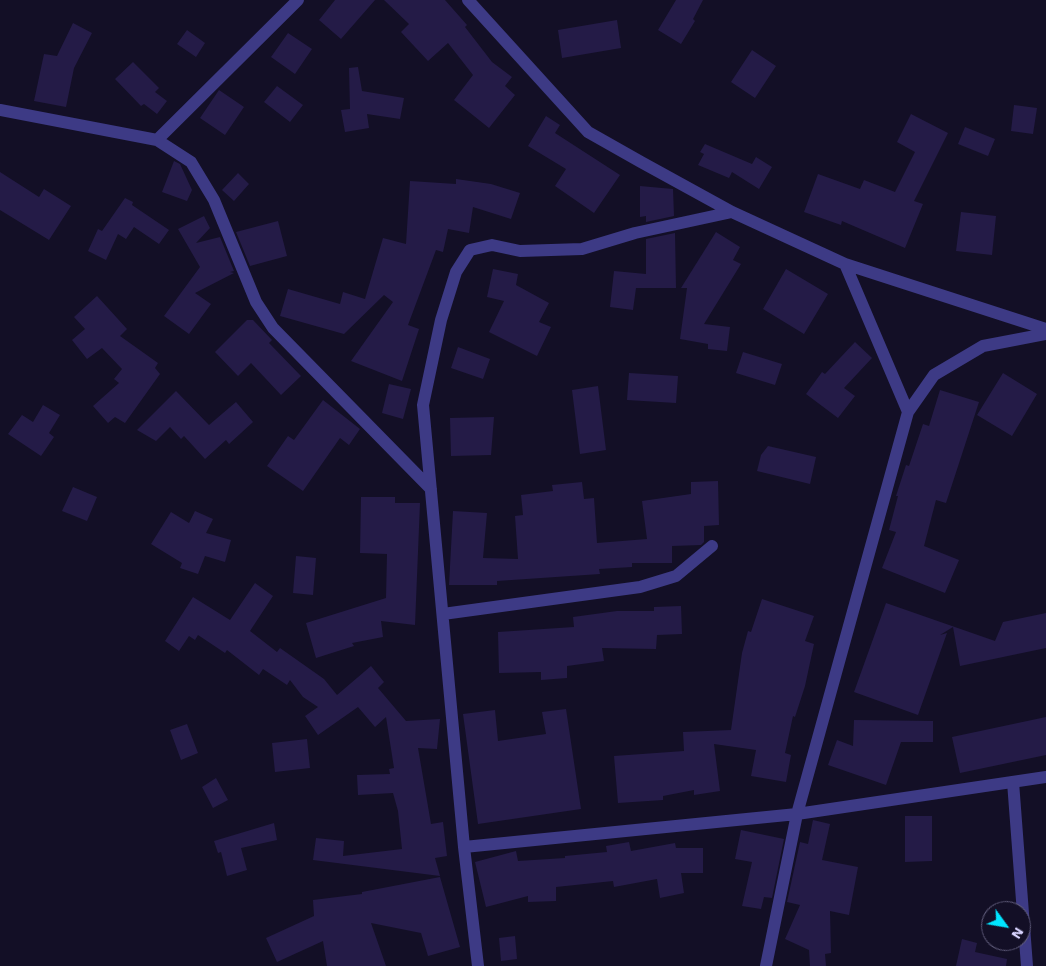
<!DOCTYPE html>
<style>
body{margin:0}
#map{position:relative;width:1046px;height:966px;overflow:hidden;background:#130f26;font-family:"Work Sans",sans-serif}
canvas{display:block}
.north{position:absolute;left:981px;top:901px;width:50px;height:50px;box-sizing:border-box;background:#130f26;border:1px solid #625e7d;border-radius:50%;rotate:122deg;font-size:14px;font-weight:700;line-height:20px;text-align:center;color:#d9d4ff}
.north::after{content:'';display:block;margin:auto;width:18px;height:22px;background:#00e5ff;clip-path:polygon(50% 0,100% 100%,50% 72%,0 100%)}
</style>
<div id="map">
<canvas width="1046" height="966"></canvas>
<div class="north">N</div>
</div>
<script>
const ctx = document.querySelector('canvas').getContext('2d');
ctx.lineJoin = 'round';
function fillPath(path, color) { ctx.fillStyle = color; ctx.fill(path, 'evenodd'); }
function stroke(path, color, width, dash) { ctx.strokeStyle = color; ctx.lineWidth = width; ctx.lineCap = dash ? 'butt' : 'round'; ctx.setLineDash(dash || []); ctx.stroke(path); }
fillPath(new Path2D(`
 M335,0H375L341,39L319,20Z
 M384,0H445L467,25L465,27L492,62L512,77L505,86L515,95L489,128L454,100L473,75L448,43L428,61L401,32L409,24Z
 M676,0H703L693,19L695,21L681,44L658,30Z
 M617,20L621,48L562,58L558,30Z
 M73,23L92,33L74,68L66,107L34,101L44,54L57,56Z
 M187,30L205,43L196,57L177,44Z
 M288,33L312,49L295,74L271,57Z
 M752,50L776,66L755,98L731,82Z
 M133,62L159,88L155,92L167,101L157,114L144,104L141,106L115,79Z
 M358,67L362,91L404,98L400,119L367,114L369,128L345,132L341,110L350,109L349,68Z
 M277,86L303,105L290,122L264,102Z
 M219,90L244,107L225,135L200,118Z
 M1014,105L1037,108L1033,134L1011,131Z
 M911,114L948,133L914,201L923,204L905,248L842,221L841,225L804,212L818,174L860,189L864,180L895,192L915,152L897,142Z
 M546,116L560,125L555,133L620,175L594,213L555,186L566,169L528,146Z
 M965,127L995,139L988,156L958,144Z
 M705,144L752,164L756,157L772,167L759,189L732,172L729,178L698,165L704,154L700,152Z
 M174,161L180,164L192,190L187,201L162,192Z
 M0,172L39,197L44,189L71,206L49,240L0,210Z
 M238,173L249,184L234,201L222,190Z
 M456,179L491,184L520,193L511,219L473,207L469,233L448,229L443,252L436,250L408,325L419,329L402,381L351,361L393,302L384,295L344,334L280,316L288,289L340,304L343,292L365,299L383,238L406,244L410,181L456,184Z
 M640,186L673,189L674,216L646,222V216L640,217Z
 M125,198L133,202L132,205L169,230L159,244L134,227L126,239L118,234L106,260L88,251L98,229L102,231Z
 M961,212L996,216L992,255L956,251Z
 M204,216L210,228L196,243L220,237L234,271L230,272L234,273L195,293L211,304L189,334L164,316L200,267L178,229Z
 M278,221L287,256L250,266L236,232Z
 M716,232L740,247L733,260L741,264L704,324L730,327L727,351L708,349V344L680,339L687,288H681Z
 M675,233L676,288H636L633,310L610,307L614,271L646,274V239Z
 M493,269L518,274L516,285L549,303L539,322L551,327L537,356L489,332L504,301L487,297Z
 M786,269L828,294L804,334L763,309Z
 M97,296L127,329L120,336L158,363L155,368L160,374L125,423L115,417L108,423L93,406L119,383L114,379L122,369L102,348L87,359L72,340L85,329L74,317Z
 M247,320H253L272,340L269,343L301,376L281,395L251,363L238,376L215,352Z
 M855,342L872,358L844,388L855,396L838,418L806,394L822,372L825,374Z
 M458,347L490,359L483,379L451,368Z
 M743,352L782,364L775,385L736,373Z
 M629,373L678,376L676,403L627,400Z
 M1003,373L1037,394L1012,436L977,415Z
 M389,384L411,389L403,419L382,413Z
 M598,386L606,450L580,454L572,390Z
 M940,390L979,402L946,503L936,500L924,546L959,560L945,593L882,568L896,532L889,530L898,496H896L906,465L909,466L923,424L929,426Z
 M176,391L209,425L236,402L253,422L229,444L226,440L205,459L184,436L181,439L170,427L156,441L137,430Z
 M323,400L360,429L349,445L340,438L303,491L267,466L288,436L294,440Z
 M43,405L60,415L49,433L54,437L41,456L8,434L22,415L33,422Z
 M494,417L491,455L451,456L450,418Z
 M768,446L816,457L810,484L757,471L761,455Z
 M718,481L719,525L704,526V542L701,545L672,546V563H632V567L599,569L600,574L497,581V585H449L453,511L487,513L483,558L518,559L515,516L523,515L521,495L553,491L552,485L582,482L584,499L594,498L597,543L647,539L642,501L691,494V482Z
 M73,487L97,497L87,521L62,511Z
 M361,497H395V503H420L415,625L381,621L383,637L352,643L354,646L316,658L306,623L386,598L387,554L360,553Z
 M195,511L213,519L206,533L231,540L225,562L205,556L198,574L180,568L182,563L151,544L171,512L189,523Z
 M296,556L316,558L313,595L293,593Z
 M255,583L273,596L250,631L277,652L280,648L324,679L337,695L371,666L384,682L378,688L406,721L440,719L437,749L418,748L431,824L443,822L447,856L435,858L440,876L313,860L316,838L344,841L343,856L402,849L398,811L393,793L358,795L357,775L390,774L389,769L394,768L386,717L375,727L358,707L318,735L305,716L318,707L303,697L290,680L287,685L263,669L259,675L227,650L225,653L198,635L195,640L189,636L179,651L165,641L193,597L230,620Z
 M762,599L814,616L805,641L814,644L805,686L795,717L793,716L785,753L791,755L786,782L751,776L756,750L714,744L720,791L694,795V790L663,796V800L618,803L614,756L684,751L683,732L731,730L742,653L748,631L751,632Z
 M886,603L995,641L1003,622L1046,613V648L960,666L953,627L940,635L947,633L918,715L854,692Z
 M681,606L682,634L657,635L656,649L602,648L604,661L567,666V678L541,680V672L499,673L498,632L574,627L573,617L617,611H654V607Z
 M566,709L581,809L478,824L463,714L495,710L498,741L546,734L542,712Z
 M1046,717V755L960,773L952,737Z
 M854,720L933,721V742H901L886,785L828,765L837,740L853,746Z
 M187,724L198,753L181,760L170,730Z
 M307,739L310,768L275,772L272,743Z
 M216,778L228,800L213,808L202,787Z
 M905,816H932V861L905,862Z
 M813,820L830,824L822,860L858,867L849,915L830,911L831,953L825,954L826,966H810L809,950L785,939L800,905L787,902L800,842L808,844Z
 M274,823L277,840L241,848L247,870L227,876L221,852L218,853L214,841Z
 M741,830L784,839L772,898L764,897L761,909L742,906L752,862L735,859Z
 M629,842L631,851L675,843L676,848H703V873H681L684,893L660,898L657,879L614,887L613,881L556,887V901L528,902V896L486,907L475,862L516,851L518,861L565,858V856L607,852L606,846Z
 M440,877L460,947L428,956L421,933L371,923L386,966H327L323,941L277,962L266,938L314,916L313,900L362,894V892Z
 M515,936L517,959L501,961L499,938Z
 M962,939L977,943L975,952L1007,959L1006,966H956Z`), '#241b47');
stroke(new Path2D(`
 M468,0L588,132L641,162L732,212L845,264L1046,329
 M0,110L157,140L191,162L214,200L256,302L273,328L431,489
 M157,140L298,0
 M845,264L908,412
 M443,614L640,587L676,576L712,546
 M1013,782L1027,966
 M464,847L797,814L1046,777
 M478,966L464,847L423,405L441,320L456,272L470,250L492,245L520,251L582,249L635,233L732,212
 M766,966L797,814L908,412L934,375L983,346L1046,334`), '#3d3a85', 12);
</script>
